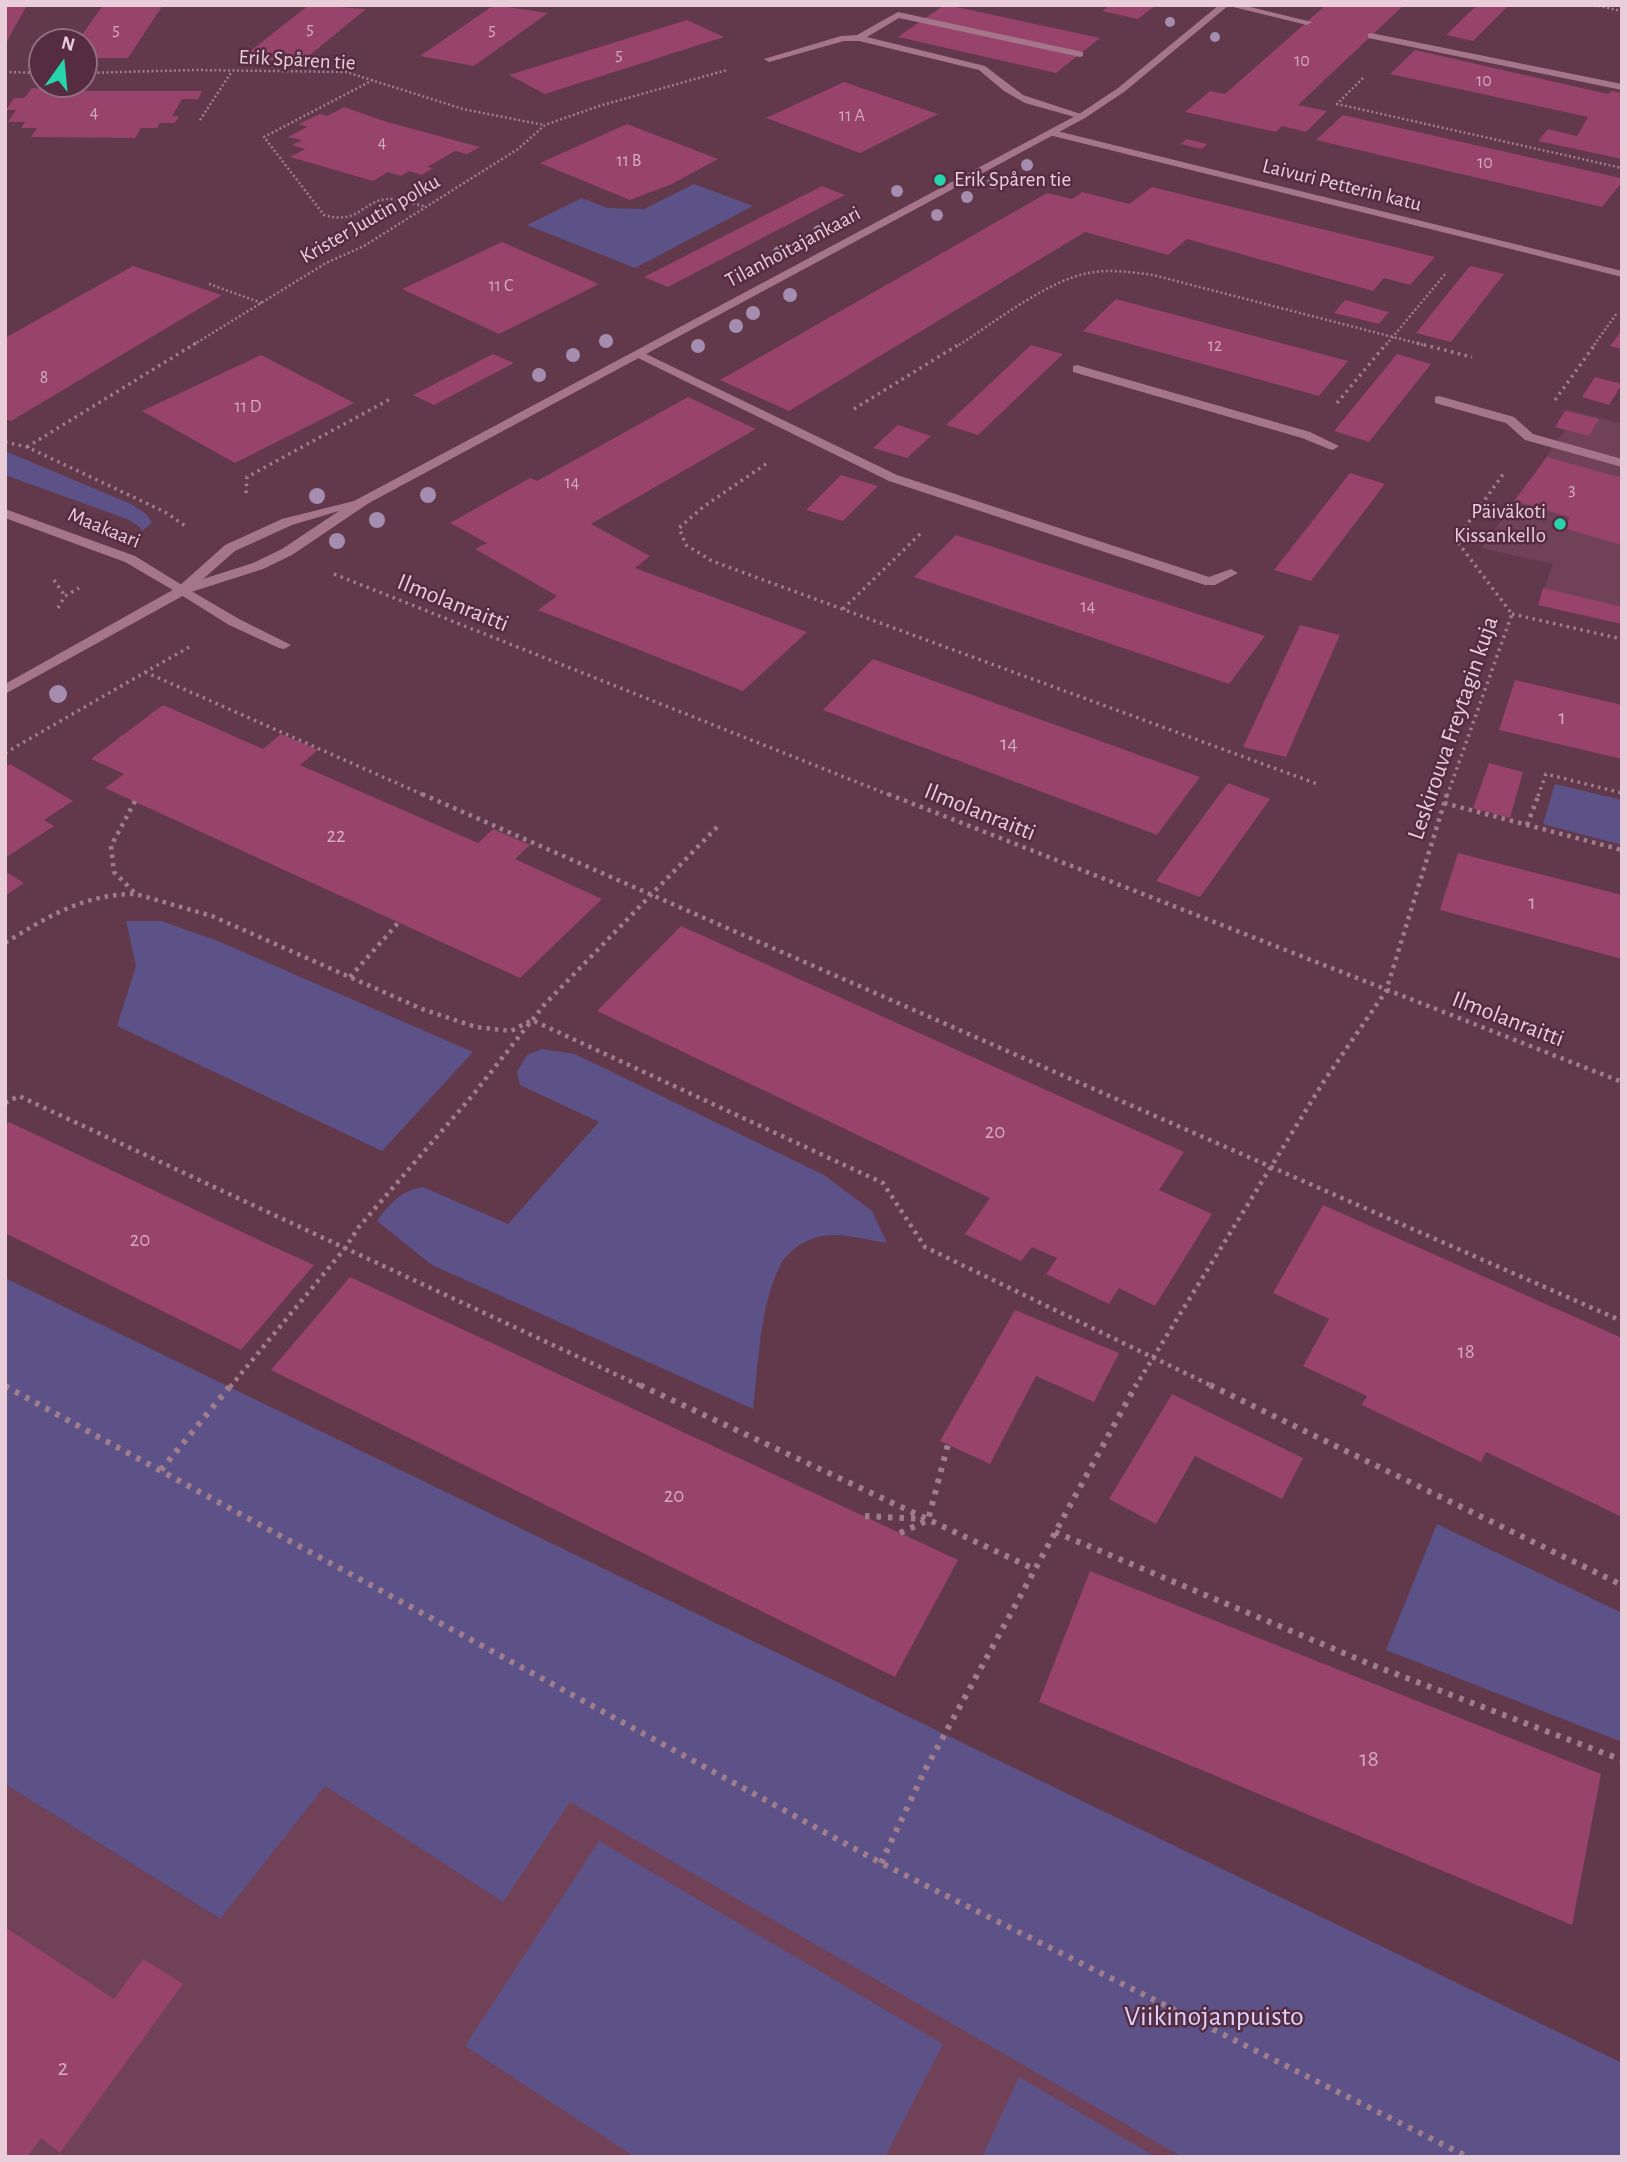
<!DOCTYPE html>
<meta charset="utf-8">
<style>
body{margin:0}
#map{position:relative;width:1627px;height:2162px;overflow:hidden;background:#62384b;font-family:"Alegreya Sans",sans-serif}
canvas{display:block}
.frame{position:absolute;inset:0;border:7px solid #e9ced9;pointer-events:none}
.north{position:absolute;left:28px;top:28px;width:70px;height:70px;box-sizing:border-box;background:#562d40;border:2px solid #916d7d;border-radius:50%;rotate:15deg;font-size:19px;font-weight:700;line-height:28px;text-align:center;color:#e9ced9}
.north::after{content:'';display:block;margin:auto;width:24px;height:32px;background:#27d5ad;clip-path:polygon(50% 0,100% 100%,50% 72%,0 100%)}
</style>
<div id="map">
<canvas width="1627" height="2162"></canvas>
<div class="frame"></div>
<div class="north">N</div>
</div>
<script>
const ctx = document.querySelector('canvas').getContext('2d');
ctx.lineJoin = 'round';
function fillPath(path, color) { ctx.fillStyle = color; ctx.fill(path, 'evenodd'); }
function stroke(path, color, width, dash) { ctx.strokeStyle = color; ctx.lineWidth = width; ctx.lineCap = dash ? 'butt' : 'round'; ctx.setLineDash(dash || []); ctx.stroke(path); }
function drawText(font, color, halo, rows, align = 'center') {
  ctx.font = font + ' "Alegreya Sans",sans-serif'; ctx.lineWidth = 5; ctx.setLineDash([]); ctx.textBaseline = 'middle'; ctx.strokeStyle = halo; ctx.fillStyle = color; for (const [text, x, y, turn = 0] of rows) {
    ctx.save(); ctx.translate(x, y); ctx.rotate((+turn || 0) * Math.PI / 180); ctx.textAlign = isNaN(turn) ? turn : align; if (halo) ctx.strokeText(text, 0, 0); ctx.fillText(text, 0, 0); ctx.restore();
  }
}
fillPath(new Path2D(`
 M1566,409L1622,424V624L1538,605L1553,564L1482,548L1565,430L1555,427Z
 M5,1784L219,1919L325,1786L503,1901L572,1798L1213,2157H5Z`), '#714157');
fillPath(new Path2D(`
 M694,184L753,206L635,268L527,225L582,198L607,208L644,209Z
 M5,451L131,504L146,514L152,523L142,531L140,527L127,519L5,475Z
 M1555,784L1622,800V845L1543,824Z
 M126,921H161L218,941L473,1052L382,1151L117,1026L136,966Z
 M542,1049L575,1054L824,1175L872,1211L887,1243C867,1240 842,1232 822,1236C806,1239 787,1251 780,1266C760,1304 758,1367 753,1409L432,1265L377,1221C389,1204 402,1190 423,1187L508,1224L599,1122L520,1085L517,1072L527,1055Z
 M5,1278L1622,2063V2157H1182L570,1802L503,1902L325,1786L220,1919L5,1784Z
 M1437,1524L1622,1613V1742L1386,1650Z
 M599,1841L943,2044L885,2157H635L465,2046Z
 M1019,2077L1156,2157H982Z`), '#5d5288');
fillPath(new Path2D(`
 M5,5H27L5,45Z
 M103,5H163L128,58H84V42H77Z
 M309,5L366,9L299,64L244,56Z
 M494,5L548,13L474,66L420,56Z
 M944,5H947L1100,38L1056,73L898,37Z
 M1110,5H1156L1138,19L1102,11Z
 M1326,5H1404L1298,105L1327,111L1306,132L1282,126L1276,132L1185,112L1210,91L1225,94Z
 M1477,5H1509L1473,41L1446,35Z
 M687,20L724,37L545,94L509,75Z
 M1415,50L1608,94L1612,91L1622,93V159L1538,141L1548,129L1577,136L1588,117L1390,74Z
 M844,82L938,114L860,153L766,118Z
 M32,88L90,91H202L198,99H182L172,116H179L175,123H160L157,128H141L135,138L31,137L37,128H21L25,122H8L16,110H6L14,98H24Z
 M344,107L387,122L480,147L467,154L455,151L427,167L433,168L422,175L409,171L401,176L388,172L373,181L290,157L305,149L292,145L302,140L288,137L307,127L299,124L320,114L327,116Z
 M1343,115L1616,177L1622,179V182L1602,207L1316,140Z
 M627,124L718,159L672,184L630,200L540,163Z
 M1186,139L1207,144L1202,149L1181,144Z
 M822,186L845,195L668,287L644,277Z
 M1152,187L1435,257L1410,285L1384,278L1373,291L1187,239L1168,255L1085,232L789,411L720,380L1047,193L1072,199L1082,192L1129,204Z
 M502,242L599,284L499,334L402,289Z
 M133,266L222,295L11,421L5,419V338Z
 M1470,266L1504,274L1451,342L1416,333Z
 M1116,299L1348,361L1319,396L1083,331Z
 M1345,300L1389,312L1379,324L1334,313Z
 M1622,330V349L1610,346Z
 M1031,345L1063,354L978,435L946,425Z
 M493,354L514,363L434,405L413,395Z
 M1397,354L1431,364L1369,442L1334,431Z
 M261,355L354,403L235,463L142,411Z
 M1595,377L1622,384L1609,405L1582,397Z
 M688,397L756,429L591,524L650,556L635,568L807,632L743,691L538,610L557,596L475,549L487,543L450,523L530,478L537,481Z
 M1565,411L1599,419L1589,436L1555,427Z
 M898,425L931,436L907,458L873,448Z
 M1547,457L1622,478V545L1563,528L1570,517L1514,501Z
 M1350,473L1385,484L1311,581L1274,570Z
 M841,475L878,486L843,521L806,510Z
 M956,535L1265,636L1229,684L914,577Z
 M1543,588L1622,607V624L1538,605Z
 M1300,625L1340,635L1286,757L1243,747Z
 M873,659L1200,777L1157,835L823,710Z
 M1515,680L1622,705V759L1499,730Z
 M163,705L263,749L281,734L318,750L300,765L478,843L493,829L530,845L515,859L602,899L520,978L105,788L124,774L91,759Z
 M1489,763L1523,772L1510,818L1473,808Z
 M10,764L73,801L44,820L54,826L5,858V767Z
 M1228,783L1270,799L1200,897L1156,881Z
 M1458,853L1622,895V959L1440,910Z
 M5,871L24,883L5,896Z
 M681,926L1184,1152L1159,1190L1212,1214L1155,1306L1119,1288L1109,1304L1046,1274L1057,1258L1032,1247L1021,1261L965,1234L990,1198L597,1011Z
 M9,1122L274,1247L314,1265L241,1350L5,1233V1125Z
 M1323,1205L1622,1338V1517L1486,1452L1481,1462L1362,1405L1367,1396L1303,1366L1329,1319L1273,1293Z
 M350,1277L958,1560L895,1677L271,1370Z
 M1015,1310L1119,1353L1094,1402L1036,1376L990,1464L940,1441Z
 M1172,1394L1303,1458L1282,1499L1195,1456L1156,1524L1109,1499Z
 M1090,1571L1601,1774L1572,1925L1039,1702Z
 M5,1927L114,1999L143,1959L183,1984L60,2153L41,2138L27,2157H5Z`), '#97436b');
stroke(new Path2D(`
 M1594,5L1622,11
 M5,72L42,73
 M84,73L195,70L346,72L463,109L544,125
 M1363,78L1337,104L1622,168
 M373,80L264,137L324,215C358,225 362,202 386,199C397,198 413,204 424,206
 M200,120L232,71
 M209,284L262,303
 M193,345L326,263L364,246L518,149L545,125L599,106L727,70
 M959,345C995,322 1047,281 1088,273C1109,269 1131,272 1153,275L1424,345
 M1386,345L1446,273
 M1594,345L1617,313`), '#a07d8c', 2.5, [2, 2.5]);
stroke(new Path2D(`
 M1417,343L1472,357
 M1555,400L1596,343
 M1337,403L1387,343
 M854,409L961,343
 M5,442L27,447L165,512L187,527
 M27,447L196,343
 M766,464L703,507L679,528L686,545L712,561L1320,785
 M246,493L247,477L392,398
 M334,574L892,796
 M54,580L65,596
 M58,608L65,596L79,588
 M843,609L920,534
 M1512,614L1622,639
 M145,672L426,796
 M5,753L189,647
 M1447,796L1512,614L1456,540L1504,473
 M1538,796L1546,774L1622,793`), '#a07d8c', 3.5, [2.5, 4.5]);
stroke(new Path2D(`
 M422,794L1622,1321
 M888,794L1622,1082
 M135,801L111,846L114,872L136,894L212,916L422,1009L476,1027L511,1031L532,1020L883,1183L925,1247L1214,1387
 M1444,803L1622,850
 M1527,825L1539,794
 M5,943C47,917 84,894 135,894
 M350,977L398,923
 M5,1103L19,1096L643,1387
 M230,1387L346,1247L358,1228L472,1096L544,1005L718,826
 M1135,1387L1324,1081L1386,991L1447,794`), '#a07d8c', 4.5, [3.5, 5]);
stroke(new Path2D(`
 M640,1385L1034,1569
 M1210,1385L1622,1585
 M5,1386L881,1863L1468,2157
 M161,1470L231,1385
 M865,1516L924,1519
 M1055,1532L1370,1664L1622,1760
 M900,1533L928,1520L948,1444
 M881,1863L925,1770L1136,1385`), '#a07d8c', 6, [4.5, 7]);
fillPath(new Path2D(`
 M1225,5H1242L1312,22L1307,25Z
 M898,12L1083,52V56L1080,57L899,18L867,37L985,66L1023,95L1087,116L1082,119L1025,103L1004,91L979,70L859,41H844L769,62L764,59L841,36L857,35Z
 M1371,33L1622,84V90L1368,38V34Z
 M1519,245L1622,271V277L1515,250L1514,248Z
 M634,352H642L897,475L1209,577L1231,569L1238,573L1215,585H1205L889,481L634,356Z
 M1077,365L1310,432L1339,446L1333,450L1329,449L1302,438L1073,372V366Z
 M1439,396L1514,417L1533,434L1622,459V467L1525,440L1506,423L1435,403V397Z
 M183,586L239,619L291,645L284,649L279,648L229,625L178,593L176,590Z`), '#a57589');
fillPath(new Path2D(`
 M1053,130L1523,246L1524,248L1519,251L1049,135V131Z
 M5,509L135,556L190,590L183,594L178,593L125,562L5,518Z`), '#a57589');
fillPath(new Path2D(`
 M1219,5H1229L1124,92L1085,118L369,503L292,555L263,569L188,593L5,694V684L178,587L225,545L282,519L354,501L1079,114L1118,88ZM339,511L282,549L253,563L203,579L235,551L292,525Z`), '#a57589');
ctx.fillStyle = '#a48dae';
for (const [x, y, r] of [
 [1170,22,5],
 [1215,37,5],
 [1027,165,6],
 [993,183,6],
 [897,191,6],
 [967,197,6],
 [855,215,6],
 [937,215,6],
 [819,231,6],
 [779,252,6],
 [790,295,7],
 [753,313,7],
 [736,326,7],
 [606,341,7],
 [698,346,7],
 [573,355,7],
 [539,375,7],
 [428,495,8],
 [317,496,8],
 [377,520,8],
 [337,541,8],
 [58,694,9]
]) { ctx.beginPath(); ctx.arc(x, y, r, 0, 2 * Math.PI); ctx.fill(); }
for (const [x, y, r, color] of [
 [940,180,7,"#27d5ad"],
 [1560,524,7,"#27d5ad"]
]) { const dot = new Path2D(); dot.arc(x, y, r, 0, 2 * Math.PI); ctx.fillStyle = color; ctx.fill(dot); stroke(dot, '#562d40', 2.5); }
drawText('18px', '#d4abbe', null, [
 ["5",310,29],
 ["5",116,30],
 ["5",492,30],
 ["5",619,55],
 ["10",1302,61],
 ["10",1484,81],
 ["4",94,113],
 ["11 A",852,116],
 ["4",382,143],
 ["11 B",629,161],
 ["10",1485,163],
 ["11 C",501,286],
 ["12",1215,346],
 ["8",44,378],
 ["11 D",248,407],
 ["14",572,483],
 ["3",1572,490],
 ["14",1088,607]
]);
drawText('21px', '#e9ced9', '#562d40', [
 ["Erik Spåren tie",297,60,3],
 ["Laivuri Petterin katu",1342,185,14],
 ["Krister Juutin polku",370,219,-30],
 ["Tilanhoitajankaari",793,247,-28],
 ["Maakaari",104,528,22]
]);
drawText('21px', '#e9ced9', '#562d40', [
 ["Erik Spåren tie",954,180],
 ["Päiväkoti",1546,512,"right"],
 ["Kissankello",1546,536,"right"]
], 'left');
drawText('21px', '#d4abbe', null, [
 ["1",1562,718],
 ["14",1009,744],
 ["22",336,836],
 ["1",1532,903],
 ["20",995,1132],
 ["20",140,1240],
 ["18",1466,1352],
 ["20",674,1496]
]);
drawText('24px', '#e9ced9', '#562d40', [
 ["Ilmolanraitti",453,603,22],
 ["Leskirouva Freytagin kuja",1453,728,-71],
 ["Ilmolanraitti",980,812,22],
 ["Ilmolanraitti",1508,1019,21]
]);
drawText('24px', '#d4abbe', null, [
 ["18",1369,1759],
 ["2",63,2068]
]);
drawText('28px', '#dad3ff', '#562d40', [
 ["Viikinojanpuisto",1214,2017]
]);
</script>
